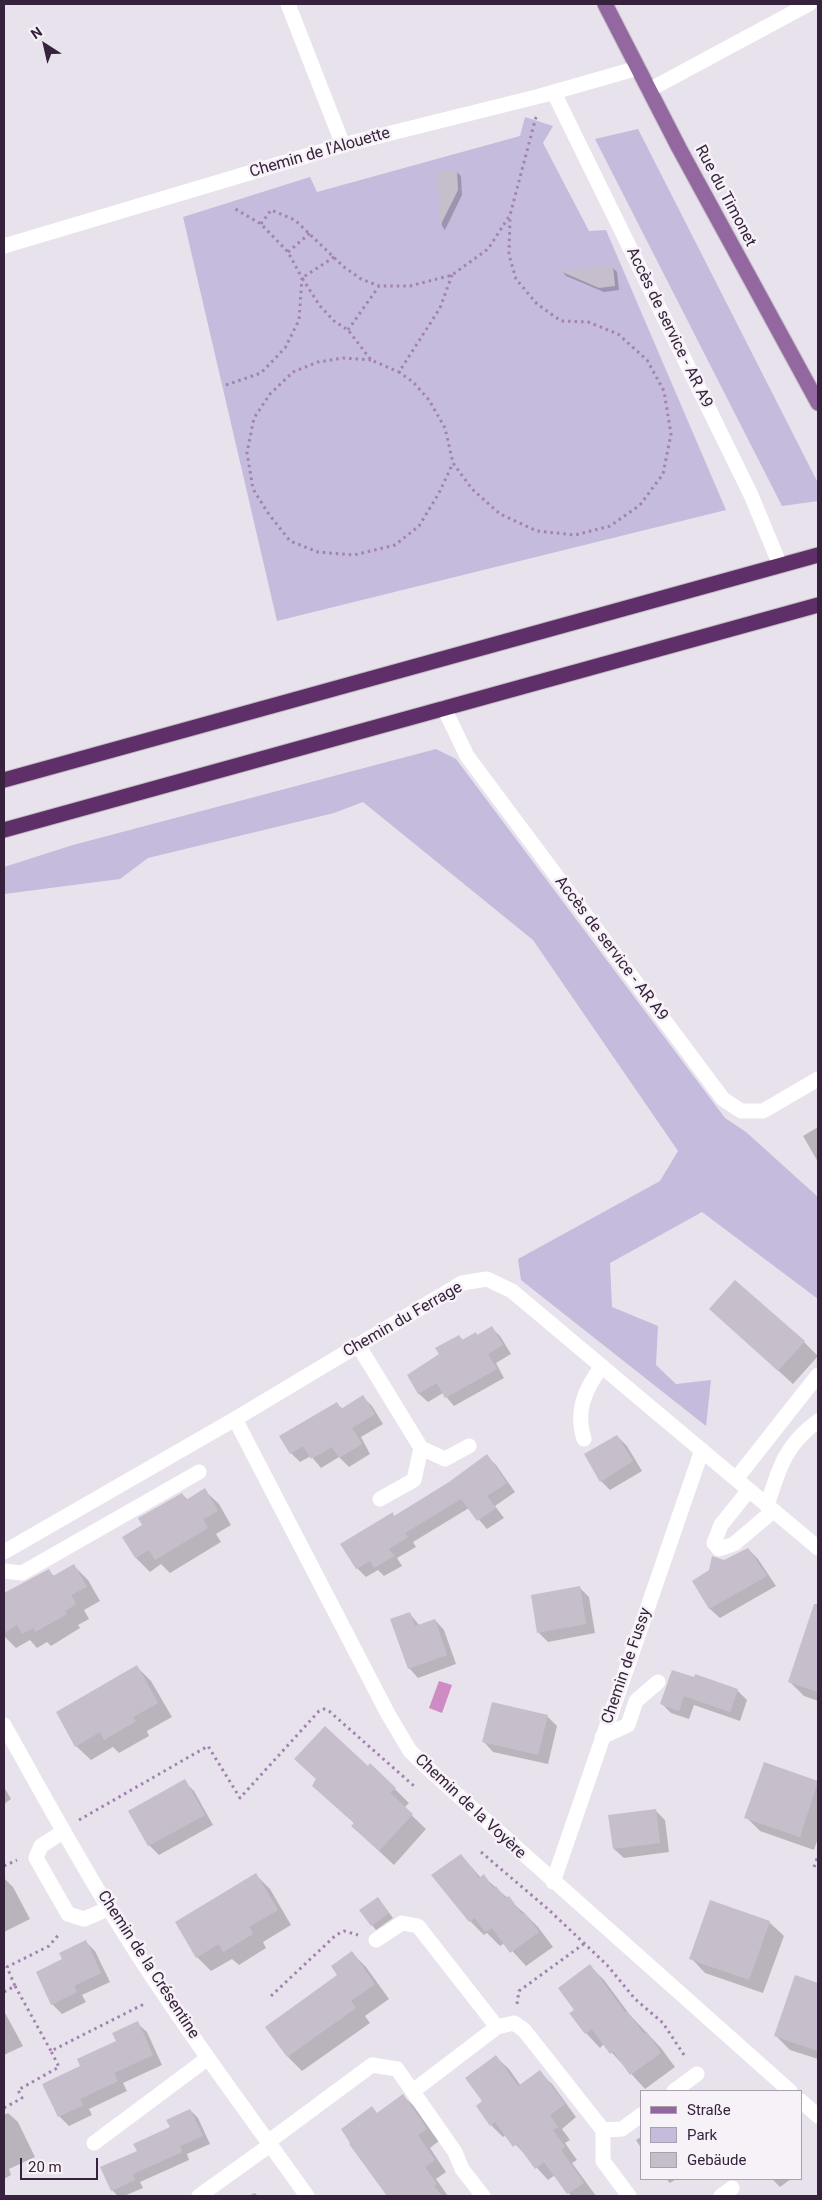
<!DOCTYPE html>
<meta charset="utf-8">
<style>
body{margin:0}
#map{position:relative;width:822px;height:2200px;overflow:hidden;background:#e8e2ec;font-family:Roboto,sans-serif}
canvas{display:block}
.frame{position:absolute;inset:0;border:5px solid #36223c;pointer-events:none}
.legend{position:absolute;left:640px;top:2090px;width:162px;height:90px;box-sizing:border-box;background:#f6f2f8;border:1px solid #a99fad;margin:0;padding:6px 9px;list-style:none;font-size:15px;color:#36223c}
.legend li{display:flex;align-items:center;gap:10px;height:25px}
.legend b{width:25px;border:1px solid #a99fad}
.north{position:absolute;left:20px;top:20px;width:50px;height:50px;-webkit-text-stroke:4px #f6f2f8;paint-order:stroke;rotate:325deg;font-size:14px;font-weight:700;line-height:20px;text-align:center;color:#36223c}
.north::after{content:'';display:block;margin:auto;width:18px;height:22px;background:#36223c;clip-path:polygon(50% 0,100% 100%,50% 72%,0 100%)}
.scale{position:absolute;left:20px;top:2158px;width:78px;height:22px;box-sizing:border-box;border:2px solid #36223c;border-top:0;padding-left:6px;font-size:15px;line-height:18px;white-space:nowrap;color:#36223c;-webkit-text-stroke:4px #f6f2f8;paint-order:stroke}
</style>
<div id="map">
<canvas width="822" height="2200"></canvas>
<div class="frame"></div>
<ul class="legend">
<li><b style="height:6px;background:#9368a0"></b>Straße</li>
<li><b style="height:14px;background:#c5bbdc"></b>Park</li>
<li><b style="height:14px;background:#c7becc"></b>Gebäude</li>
</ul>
<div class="north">N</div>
<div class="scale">20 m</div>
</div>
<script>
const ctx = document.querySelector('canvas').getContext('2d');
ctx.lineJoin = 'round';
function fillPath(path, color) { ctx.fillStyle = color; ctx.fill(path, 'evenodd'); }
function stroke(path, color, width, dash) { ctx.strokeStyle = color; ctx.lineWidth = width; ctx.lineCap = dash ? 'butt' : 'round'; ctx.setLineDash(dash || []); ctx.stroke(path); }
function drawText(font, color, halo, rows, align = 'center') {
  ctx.font = font + ' Roboto,sans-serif'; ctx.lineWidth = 5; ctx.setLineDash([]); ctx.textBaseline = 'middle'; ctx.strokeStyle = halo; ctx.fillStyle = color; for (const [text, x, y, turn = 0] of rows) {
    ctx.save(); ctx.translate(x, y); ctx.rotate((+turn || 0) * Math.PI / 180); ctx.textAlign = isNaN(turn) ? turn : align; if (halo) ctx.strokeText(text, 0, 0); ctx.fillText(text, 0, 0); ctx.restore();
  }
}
fillPath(new Path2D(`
 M525,117L553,126L543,143L589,231L606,230L726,510L277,621L183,217L310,177L317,192L520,136Z
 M638,129L818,483V501L782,506L595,139Z
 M436,749L456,759L725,1118L746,1132L818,1197V1299L702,1212L610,1263L612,1307L658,1326L656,1365L676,1384L711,1380L706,1426L521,1280L518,1259L660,1181L678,1151L533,940L363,802L334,813L148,858L120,879L4,894V867L73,845Z`), '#c5bbdc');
fillPath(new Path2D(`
 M439,1681L452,1685L442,1713L429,1708Z`), '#cf8bc3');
fillPath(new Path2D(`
 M457,172L461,176L462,195L445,230L442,226L439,173Z
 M613,268L617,272L619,290L604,292L566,276L563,272Z
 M818,1127V1162L803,1136Z
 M710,1309L804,1342L818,1356L793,1384Z
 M492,1328L500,1336L511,1354L496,1363L504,1378L454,1406L443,1393L428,1402L419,1394L408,1376L440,1355L459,1336L463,1340L476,1334L478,1336Z
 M363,1397L372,1406L383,1424L361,1437L370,1454L349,1467L339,1457L321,1468L311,1456L300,1462L291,1453L337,1404L343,1409Z
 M617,1436L627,1446L642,1471L610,1490L601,1481Z
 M487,1456L496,1465L515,1492L495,1506L504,1518L487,1529L469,1508L413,1542L416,1547L397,1558L402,1566L384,1576L378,1570L366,1577L357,1568L392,1514L395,1517L450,1483Z
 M204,1490L219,1504L231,1525L216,1534L221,1542L170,1573L161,1564L150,1572L136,1558L144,1525L182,1494L188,1500Z
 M748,1549L758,1559L776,1586L720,1618L710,1609L693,1581Z
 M74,1566L88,1580L100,1601L84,1610L89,1619L78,1625L80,1628L51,1646L47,1642L37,1648L30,1640L16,1648L4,1636V1606L48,1570L55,1577Z
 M579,1587L589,1597L595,1633L548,1642L538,1632Z
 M410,1614L420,1626L435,1620L444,1630L456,1664L418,1678L409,1668Z
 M808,1628L818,1632V1701L804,1696L790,1682Z
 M137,1667L151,1681L172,1717L147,1731L149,1736L119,1753L113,1747L91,1760L76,1746Z
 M673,1671L737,1690L747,1700L740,1721L694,1705L689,1719L671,1713L661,1703Z
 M547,1716L557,1726L548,1764L493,1752L484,1742Z
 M764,1764L818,1782V1838L814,1850L760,1831L746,1817Z
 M368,1768L395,1789L409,1803L404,1808L426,1829L394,1865L367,1840L355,1824L313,1786Z
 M184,1781L194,1791L213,1825L159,1855L149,1845L130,1811Z
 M4,1787L11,1799L4,1804Z
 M655,1810L665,1820L669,1852L624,1858L614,1849Z
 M461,1855L481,1878L483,1876L524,1913L538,1927L553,1947L526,1966L505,1943L500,1946L487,1933L484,1935L470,1921Z
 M256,1875L270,1889L291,1925L263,1942L266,1948L239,1965L232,1959L211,1971L197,1957Z
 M4,1878L13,1887L30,1919L4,1932Z
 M378,1898L393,1918L376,1930L372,1925Z
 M769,1922L784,1936L763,1993L705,1973L691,1958Z
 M86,1942L95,1951L110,1982L82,1995L86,2002L62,2014L52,2004L64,1960Z
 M352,1953L366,1967L389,1999L365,2016L370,2023L302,2071L288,2057Z
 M590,1966L604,1980L630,2015L661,2048L675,2067L645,2089L604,2044L600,2048L586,2033L576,2010Z
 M795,1977L818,1985V2059L790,2050L775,2035Z
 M4,2011L23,2046L4,2055Z
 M137,2023L147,2032L162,2065L123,2083L127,2091L89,2109L92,2115L69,2126L59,2116L82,2067L118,2041Z
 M496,2057L509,2069L521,2086L539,2072L552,2084L576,2117L562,2129L570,2140L565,2143L577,2160L572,2163L596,2196H571L555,2175L548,2180L507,2135L503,2137L491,2125L484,2102Z
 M403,2096L416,2108L439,2141L430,2148L446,2172L436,2179L448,2196H388L350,2144L378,2114Z
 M190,2110L198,2118L210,2144L187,2154L189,2160L140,2182L143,2188L124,2196H118L112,2190Z
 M8,2113L18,2122L35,2157L9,2169L11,2175L4,2179V2115Z
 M641,2137V2148L636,2140Z
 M666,2179H676L670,2183Z
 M772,2179H791L780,2187Z
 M255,2193L258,2196H248Z`), '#0003');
fillPath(new Path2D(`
 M438,171H457L458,190L440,226Z
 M613,266L615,286L599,288L560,271Z
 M735,1280L805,1341L778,1371L709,1309Z
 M492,1326L503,1345L488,1354L497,1369L445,1398L437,1383L418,1394L407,1375L439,1354L435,1348L459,1335L462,1340L476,1332L477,1335Z
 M363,1395L375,1414L352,1428L362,1444L339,1458L332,1447L311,1459L303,1446L290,1454L279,1436L337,1402L341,1409Z
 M617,1435L633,1461L600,1482L584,1454Z
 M487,1454L507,1483L487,1496L496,1508L477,1521L461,1499L405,1533L408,1537L389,1549L394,1556L374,1568L370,1561L356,1569L340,1544L393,1512L394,1516L449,1482Z
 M205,1488L218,1511L203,1519L208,1528L155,1560L149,1550L135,1558L122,1537L142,1525L138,1518L182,1493L186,1500Z
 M748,1548L767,1576L709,1609L692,1581L709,1570L712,1556L724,1560Z
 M74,1564L87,1587L71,1595L76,1604L65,1611L67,1614L35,1632L33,1628L22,1634L17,1625L4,1633V1593L49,1569L53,1576Z
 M580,1586L586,1624L537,1633L531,1595Z
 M814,1604H818V1692L788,1682Z
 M410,1612L415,1626L435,1619L447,1655L408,1669L390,1619Z
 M137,1665L158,1703L133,1717L136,1721L104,1740L100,1732L75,1747L56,1712Z
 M672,1670L694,1677L695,1674L738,1689L730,1712L684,1696L679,1711L660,1704Z
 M492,1702L548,1715L538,1755L482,1742Z
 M325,1726L368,1766L370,1763L396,1788L390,1793L413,1814L379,1851L351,1826L354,1823L312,1786L316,1779L294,1759Z
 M764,1762L818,1781L800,1837L744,1818Z
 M185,1779L205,1815L148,1846L128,1811Z
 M656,1809L660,1843L613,1849L608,1815Z
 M461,1854L479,1878L484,1874L493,1888L496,1886L505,1898L509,1896L522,1914L524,1912L539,1932L510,1953L492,1928L485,1932L475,1918L469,1922L431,1875Z
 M256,1873L278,1910L249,1927L253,1934L223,1952L219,1944L196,1958L175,1922Z
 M378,1897L389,1913L371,1926L359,1910Z
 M710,1900L770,1921L749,1980L689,1959Z
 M86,1940L101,1973L74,1986L77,1992L51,2005L36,1972L62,1959L59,1953Z
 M352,1951L375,1984L351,2001L356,2008L287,2057L265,2027L337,1975L331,1966Z
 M590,1964L625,2012L627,2011L644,2034L647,2032L661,2053L630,2075L613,2051L610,2054L592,2029L585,2034L569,2013L574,2010L558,1988Z
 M795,1975L818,1983V2051L774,2036Z
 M138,2021L153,2055L114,2073L118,2081L80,2099L83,2105L58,2117L42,2084L80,2066L77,2059L116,2041L112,2033Z
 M496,2055L518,2086L540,2070L565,2104L550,2115L558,2127L553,2130L565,2147L561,2150L584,2183L567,2194L544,2162L535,2169L517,2144L513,2147L495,2122L490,2126L476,2106L482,2101L465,2078Z
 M403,2094L427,2129L418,2135L435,2160L425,2167L437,2184L434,2186L442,2196H387L349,2144L350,2143L341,2129L372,2106L377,2113Z
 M190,2109L203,2136L180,2146L182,2152L133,2174L135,2180L111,2191L100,2167L137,2151L133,2144L170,2127L166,2120Z`), '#c7becc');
const major = new Path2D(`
 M605,4L679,148L818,403`);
const highway = new Path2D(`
 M4,780L818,555
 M4,830L818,605`);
stroke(major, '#c3bdc4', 17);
stroke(highway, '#c3bdc4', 17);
stroke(new Path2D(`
 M261,224L271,210L295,220L344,267L361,279L379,286H410L452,275L488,249L510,215L536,117
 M288,252L310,233
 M334,257L302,278L320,306L334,321L348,330L371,360L399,372
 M452,275L440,308L399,372L413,382L429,400L445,428L453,463L472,489L500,514L537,531L575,535L610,526L640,505L663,474L671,434L664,391L647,360L618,334L588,322L561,321L537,304L516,279L509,255L510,215
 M348,330L379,286
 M371,360L343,358L318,362L293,372L270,394L254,418L247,453L253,489L268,513L290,541L318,552L354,555L395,545L419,526L439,493L453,463
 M226,385L261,373L285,348L299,320L302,278L288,252L261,224L232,207
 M79,1820L208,1746L240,1798L319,1711L324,1709L329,1711L414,1786
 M481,1852L549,1910L607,1965L635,1999L663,2023L686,2058
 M4,1866L17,1860
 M814,1867L818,1856
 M15,1986L51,2051
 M4,1992L15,1986L7,1967L49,1946L60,1933
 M271,1996L336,1935L344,1931L358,1935
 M517,2004L519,1991L585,1943
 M4,2108L22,2098L18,2090L59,2067L51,2051L146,2003`), '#a283af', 3, [2.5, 4]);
stroke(new Path2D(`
 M288,4L343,145
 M649,90L809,4
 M554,93L751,495L780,565
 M4,246L343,145L540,96L638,68
 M444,708L467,756L723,1099L741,1111H763L818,1079
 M358,1345L421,1448L414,1480L380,1499
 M235,1419L388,1714L410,1751L435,1775L790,2091
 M584,1439C575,1411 585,1389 602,1366
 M421,1448L445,1459L469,1446
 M736,1479L818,1375
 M749,1490L721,1525L714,1543L719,1549L734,1544L773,1511
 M767,1506C779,1468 785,1445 818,1421
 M4,1552L235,1419L462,1283L487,1279L512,1291L818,1548
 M4,1571L22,1573L199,1472
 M4,1725C44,1797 85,1871 129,1941C185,2029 247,2112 307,2196
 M602,1737L628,1725L636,1701L658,1682
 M64,1831L41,1846L36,1858L68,1914L84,1919L110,1908
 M553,1882L702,1450
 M376,1940L402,1923L418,1926L497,2027
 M413,2091L497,2027L514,2023L524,2030L603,2130V2161L629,2196
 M674,2091L697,2074
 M801,2101L818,2116
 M603,2130L622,2129L641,2115
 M268,2142L372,2065L397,2069L455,2152L462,2169L483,2196
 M94,2143L208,2058
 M199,2196L270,2145
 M721,2196L732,2188`), '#fff', 15);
stroke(major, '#9368a0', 15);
stroke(highway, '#5e2f68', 15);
drawText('16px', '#36223c', '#f6f2f8', [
 ["Chemin de l'Alouette",320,153,-16],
 ["Rue du Timonet",725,196,62],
 ["Accès de service - AR A9",669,328,64],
 ["Accès de service - AR A9",611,949,53],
 ["Chemin du Ferrage",403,1320,-30],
 ["Chemin de Fussy",627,1666,-71],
 ["Chemin de la Voyère",470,1807,43],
 ["Chemin de la Crésentine",148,1965,57]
]);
</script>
